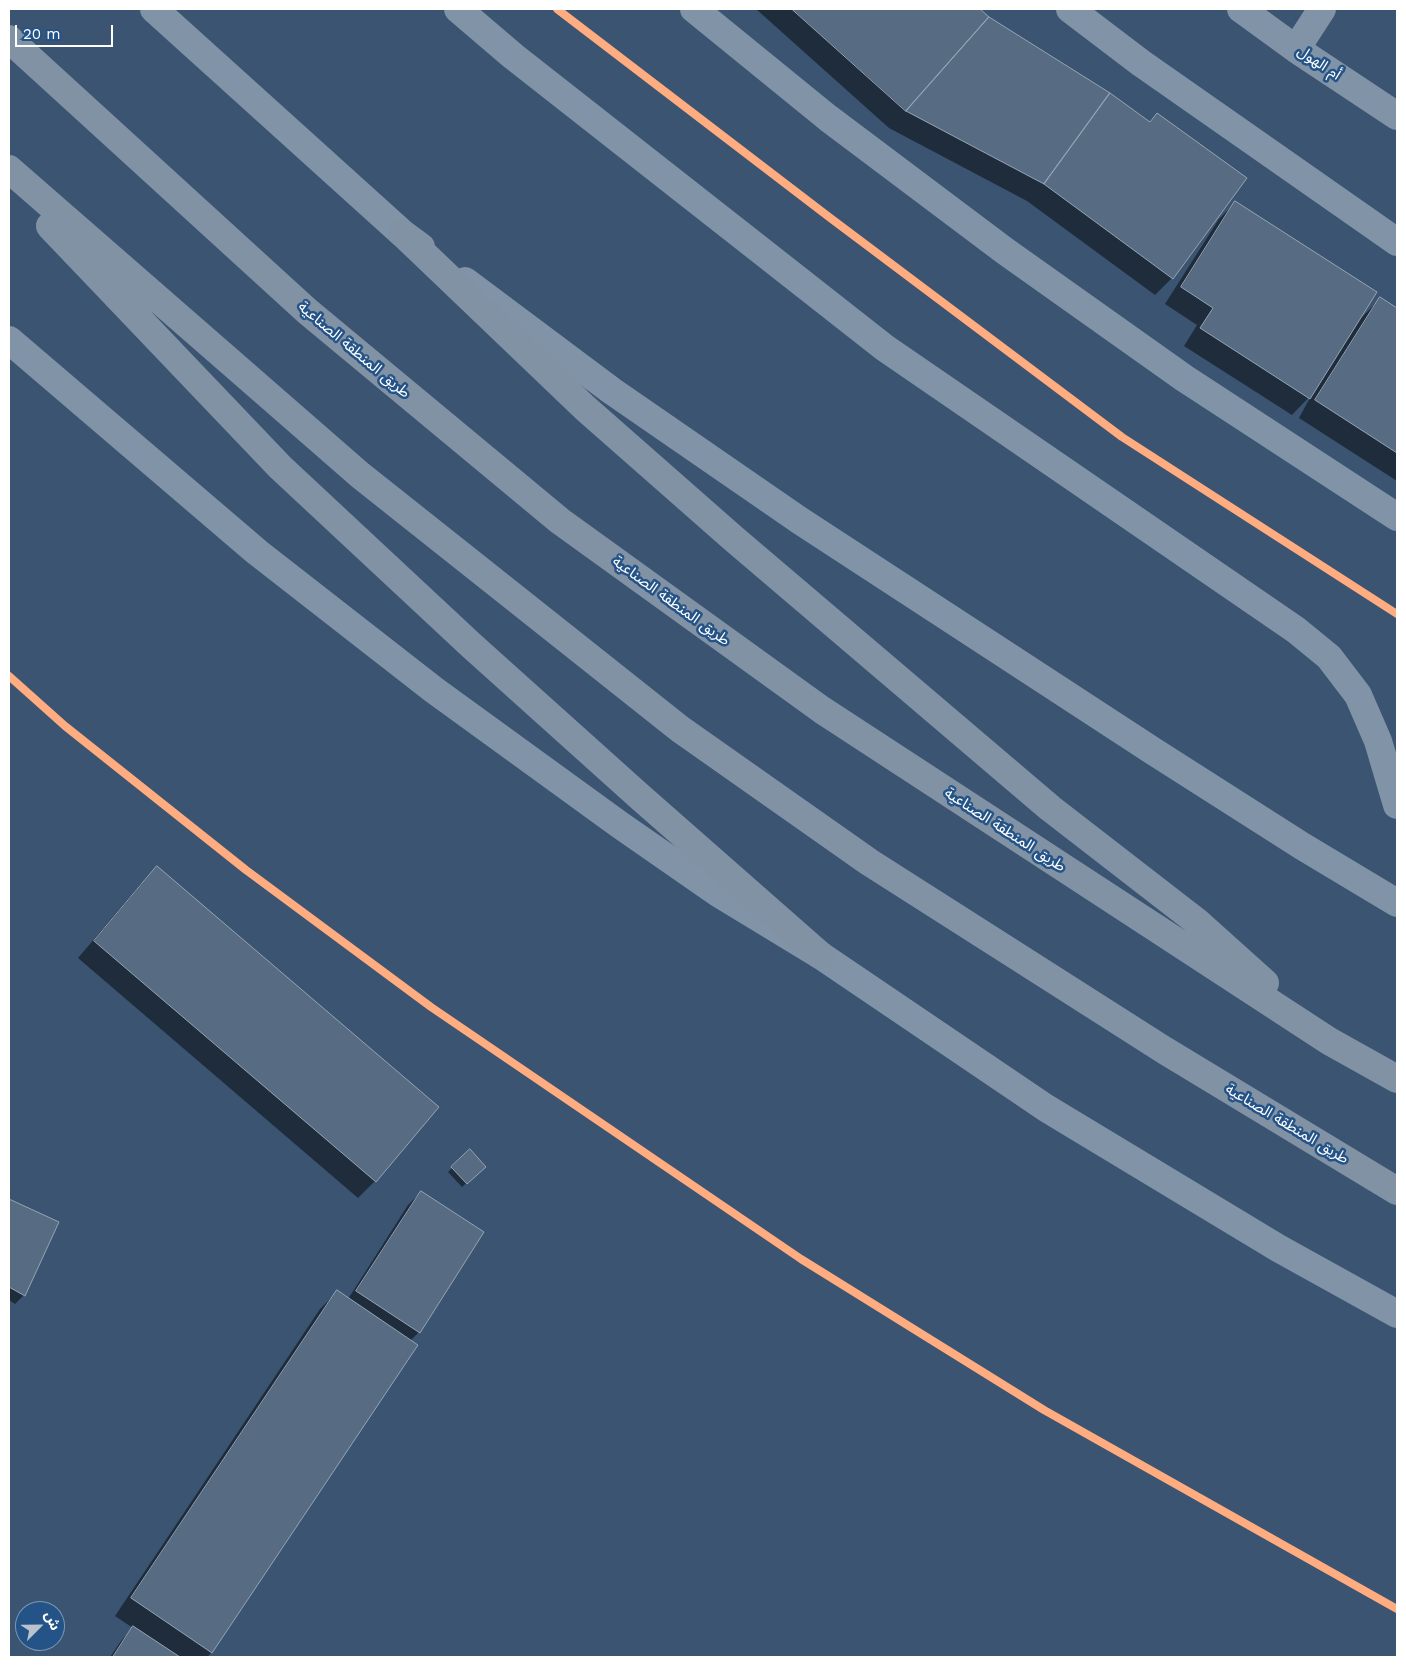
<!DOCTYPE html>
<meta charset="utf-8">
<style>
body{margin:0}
#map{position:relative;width:1406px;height:1666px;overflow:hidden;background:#3a5471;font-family:"Work Sans","Noto Sans Arabic",sans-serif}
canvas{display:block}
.frame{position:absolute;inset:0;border:10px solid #fff;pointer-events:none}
.north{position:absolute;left:15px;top:1601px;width:50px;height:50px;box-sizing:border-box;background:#245387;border:1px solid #7c98b7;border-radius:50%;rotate:67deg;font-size:14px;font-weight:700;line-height:20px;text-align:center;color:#fff}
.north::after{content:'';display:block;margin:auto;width:18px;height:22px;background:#bac3cd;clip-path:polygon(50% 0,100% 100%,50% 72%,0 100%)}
.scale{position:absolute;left:15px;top:25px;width:98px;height:22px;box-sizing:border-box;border:2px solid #fff;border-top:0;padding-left:6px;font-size:15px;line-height:18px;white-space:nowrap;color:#fff;-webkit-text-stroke:4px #245387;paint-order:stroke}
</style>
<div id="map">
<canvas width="1406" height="1666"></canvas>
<div class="frame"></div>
<div class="north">ش</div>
<div class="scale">20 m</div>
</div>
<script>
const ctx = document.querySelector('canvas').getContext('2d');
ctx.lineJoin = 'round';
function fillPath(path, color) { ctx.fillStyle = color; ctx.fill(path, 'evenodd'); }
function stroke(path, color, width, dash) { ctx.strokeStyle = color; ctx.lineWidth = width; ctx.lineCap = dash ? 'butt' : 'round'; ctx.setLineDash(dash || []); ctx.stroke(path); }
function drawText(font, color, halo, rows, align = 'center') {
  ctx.font = font + ' "Work Sans","Noto Sans Arabic",sans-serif'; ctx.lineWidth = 5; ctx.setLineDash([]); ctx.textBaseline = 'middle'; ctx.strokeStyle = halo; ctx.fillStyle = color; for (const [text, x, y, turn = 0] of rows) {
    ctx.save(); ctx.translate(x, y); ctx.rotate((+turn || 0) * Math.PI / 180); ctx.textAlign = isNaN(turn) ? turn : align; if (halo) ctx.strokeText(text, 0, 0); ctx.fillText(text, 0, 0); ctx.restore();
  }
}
fillPath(new Path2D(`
 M756,9H978L988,18L1148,123L1157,114L1172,278L1155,295L1027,201L889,128Z
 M1236,202L1360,319L1380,299L1397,310V481L1299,418L1312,394L1292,415L1184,346L1197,325L1165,304L1219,219Z
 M157,868L375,1181L358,1198L78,958L140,885Z
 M470,1151L484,1167L462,1187L448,1172Z
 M421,1192L483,1232L419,1332L410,1341L212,1652L207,1657H110L121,1641L133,1628L115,1616L320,1309L337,1292L348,1299L408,1205Z
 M9,1201L57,1223L24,1295L15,1304L9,1300Z`), '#0007');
const building = new Path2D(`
 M792,9H980L989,17L906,111Z
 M989,17L1110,93L1044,184L906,111Z
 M1110,93L1150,122L1157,113L1247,178L1173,279L1044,184Z
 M1235,201L1377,292L1310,399L1200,328L1213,308L1181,287Z
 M1380,297L1397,308V453L1315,400Z
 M157,866L439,1107L376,1182L94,941Z
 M470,1149L486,1167L467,1184L451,1167Z
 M421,1191L484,1232L420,1333L356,1291Z
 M9,1199L59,1222L25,1296L9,1287Z
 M337,1290L418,1345L212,1653L131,1598Z
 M133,1626L180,1657H113Z`);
fillPath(building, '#576c83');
stroke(building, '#95a4b4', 1);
stroke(new Path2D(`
 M154,9L402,233L421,247
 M458,9L513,56L885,348L1296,630L1329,657L1358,695L1378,741L1397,805
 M694,9L828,118L1005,251L1184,378L1397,517
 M1070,9L1141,63L1397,242
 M1241,9L1296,49L1397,116
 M1296,49L1322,9
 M465,281L612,391L799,520L1153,751L1302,846L1397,903
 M9,340L257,552L434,690L620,825L718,893L820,955L1046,1108L1278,1248L1397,1314`), '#8193a6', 28);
stroke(new Path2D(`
 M9,39L307,311L560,521L822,710L1329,1041L1397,1079
 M9,169L360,475L680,729L869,862L1164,1050L1397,1191
 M50,226L280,467L472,646L639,796L820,955
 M402,233L585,408L734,539L1050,808L1196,921L1265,983`), '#8192a5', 28);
stroke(new Path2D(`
 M557,9L829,217L1122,437L1397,614
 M9,676L65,726L246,870L431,1007L801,1259L1044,1410L1397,1609`), '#ffac80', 8);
drawText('15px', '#fff', '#245387', [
 ["أم الهول",1319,63,34],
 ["طريق المنطقة الصناعية",354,350,40],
 ["طريق المنطقة الصناعية",671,601,36],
 ["طريق المنطقة الصناعية",1005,830,33],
 ["طريق المنطقة الصناعية",1287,1124,31]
]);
</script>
